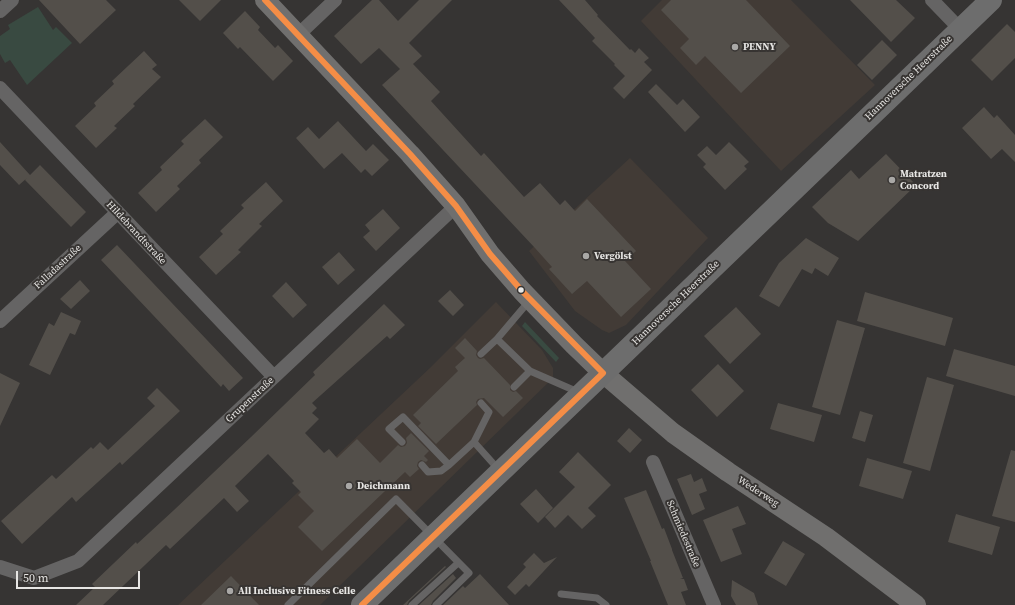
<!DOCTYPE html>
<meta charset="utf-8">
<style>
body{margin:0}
#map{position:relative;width:1015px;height:605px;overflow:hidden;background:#363433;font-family:"Source Serif 4",serif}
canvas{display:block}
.scale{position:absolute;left:16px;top:571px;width:124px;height:18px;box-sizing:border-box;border:2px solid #e7e6e4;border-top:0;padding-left:5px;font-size:12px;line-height:14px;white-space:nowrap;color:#e7e6e4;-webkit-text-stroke:3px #373432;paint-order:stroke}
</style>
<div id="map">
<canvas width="1015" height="605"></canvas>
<div class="scale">50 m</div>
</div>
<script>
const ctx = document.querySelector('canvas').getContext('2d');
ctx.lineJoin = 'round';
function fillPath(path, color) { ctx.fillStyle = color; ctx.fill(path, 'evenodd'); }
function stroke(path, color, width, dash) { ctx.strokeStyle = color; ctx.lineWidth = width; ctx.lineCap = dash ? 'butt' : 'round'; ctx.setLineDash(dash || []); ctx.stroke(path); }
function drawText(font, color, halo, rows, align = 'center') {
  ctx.font = font + ' "Source Serif 4",serif'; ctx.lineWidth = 4; ctx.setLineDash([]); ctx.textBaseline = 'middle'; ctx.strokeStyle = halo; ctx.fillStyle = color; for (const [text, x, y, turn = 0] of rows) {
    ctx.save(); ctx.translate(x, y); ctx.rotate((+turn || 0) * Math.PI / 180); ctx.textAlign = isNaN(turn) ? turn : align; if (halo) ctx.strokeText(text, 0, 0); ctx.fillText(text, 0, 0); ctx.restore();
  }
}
fillPath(new Path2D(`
 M662,0H791L875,85L781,171L641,21Z
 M630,158L708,238L626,325L609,333L602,330L575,311L529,251Z
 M496,302L542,350L553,368V378L320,605H178L431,367Z`), '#423b36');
fillPath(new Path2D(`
 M38,7L53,30L56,27L72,43L27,85L10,60L5,63L0,54V36L10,29L8,25Z
 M525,322L559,358L556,362L522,326Z`), '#394a41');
fillPath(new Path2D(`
 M39,0H106L116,10L80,44Z
 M179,0H221L200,21Z
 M372,0H379L398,21L419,0H452L409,43L422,56L413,64L440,92L431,101L481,156L484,153L524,197L540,183L560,205L565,200L575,211L587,199L636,251L625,261L651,289L621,317L587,281L572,294L549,269L552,267L535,248L382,85L400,69L379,48L361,64L334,36Z
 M559,0H585L598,15L597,16L630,50L631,49L635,53L639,48L649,58L644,62L652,70L624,99L613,88L625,76L614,65L615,64L592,41L595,38Z
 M671,0H746L790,46L741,93L705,56L696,65L680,48L689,39L661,10Z
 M850,0H896L915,18L891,42Z
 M245,11L260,27L258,30L275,48L278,45L293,61L273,81L240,47L238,49L223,33Z
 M1007,24L1015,32V58L992,81L971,60Z
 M882,40L897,55L872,80L857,65Z
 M144,51L157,65L152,69L161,77L133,104L135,106L114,126L117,128L96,148L75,126L96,106L94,103L114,84L112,81Z
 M656,84L677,105L683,99L700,117L685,132L648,92Z
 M984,107L994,118L997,115L1015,135V162L1002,149L991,159L962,128Z
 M205,119L223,137L199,160L201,163L177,186L180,189L156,212L138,193L162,170L160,167L184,144L181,141Z
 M338,121L366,151L373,144L389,160L372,176L365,169L361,173L342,153L324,169L296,138L308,127L319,139Z
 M0,142L30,175L40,165L86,212L71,227L25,180L27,178L19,185L0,165Z
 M729,142L749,162L744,166L747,169L725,190L703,167L706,164L697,155L707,146L716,155Z
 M886,154L916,185L858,241L828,223L812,207L851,170L859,179Z
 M266,182L283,201L259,224L262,226L238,250L241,252L216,275L199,257L223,234L220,231L244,208L241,205Z
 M383,209L400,228L376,251L363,237L370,231L365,225Z
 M806,238L839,258L828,276L815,268L812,274L802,269L779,307L759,296L779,263Z
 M117,245L243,378L229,391L223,384L221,387L101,260Z
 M339,252L355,270L338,285L322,267Z
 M80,280L90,291L71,309L60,299Z
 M286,282L307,305L293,318L272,296Z
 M450,290L464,305L453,316L438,301Z
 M865,292L953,318L945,346L857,321Z
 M384,304L405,325L390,339L387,336L312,403L317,408L312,413L319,419L305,433L324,453L329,449L337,458L357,439L380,463L398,445L401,447L405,446L407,443L406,438L411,433L429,451L424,456L428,460L426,462L421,460L418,462L417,466L419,469L410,477L405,472L322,551L298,527L314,511L298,495L301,492L292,483L294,481L268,454L235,486L249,501L237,512L224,498L170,549L166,545L103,605H76L95,587L92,584L136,542L137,544L174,510L251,437L315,375L313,372Z
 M736,307L761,334L730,364L704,336Z
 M61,312L81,321L75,335L70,333L50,375L29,365L49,323L54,326Z
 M837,320L865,328L840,415L812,407Z
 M465,338L477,351L476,355L478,358L480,359L484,358L510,385V390L513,392L516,391L523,398L503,417L484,398L478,399L476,402L477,405L436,444L418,426L421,423L413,415L458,371L455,367L465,358L455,348Z
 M954,349L1015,366V396L946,376Z
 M718,364L744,391L717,417L691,390Z
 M0,373L20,383L0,426Z
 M927,377L954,385L930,471L903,463Z
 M157,388L180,411L122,465L120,462L76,502L72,497L22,544L1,521L52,475L56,479L91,447L93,449L100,442L108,450L155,406L147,398Z
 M778,403L822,415L814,442L770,429Z
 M860,411L873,415L865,442L852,438Z
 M629,428L642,440L630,453L617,441Z
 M1011,450L1015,451V522L992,516Z
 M578,452L611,485L588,508L596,516L582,529L568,515L555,528L545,517L575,487L559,472Z
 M867,458L912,471L903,499L859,486Z
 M691,474L694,482L702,478L707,491L699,494L705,509L692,515L677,479Z
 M536,489L553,508L538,523L520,504Z
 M646,490L662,529L664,528L672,549V550L683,578L680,579H684L688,590L681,592L686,605H668L650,561H651L624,498Z
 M738,506L746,524L732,529L742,554L721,562L703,520Z
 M956,514L1000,527L992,555L948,542Z
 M783,541L805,554L786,586L764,573Z
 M534,553L544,563L557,557L529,587L526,584L515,595L507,587L526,567L523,564Z
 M445,566L446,567L409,601L407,605H403Z
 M453,574L456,578L433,601L431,605H419Z
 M480,574L509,605H443L463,586L465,588Z
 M231,576L259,605H201Z
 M732,580L754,593L758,605H736L731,596Z`), '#534f4a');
stroke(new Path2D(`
 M497,339L530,371
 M481,354L497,339L530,300
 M514,387L530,371L578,392
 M481,403L489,412L474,442L499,470
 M402,442L389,429L403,417L449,465L474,442
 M422,465L428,472L441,471L449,465
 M561,594L597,598L606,605
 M288,605L396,499L469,573L436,605
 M412,605L458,563`), '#656464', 7);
stroke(new Path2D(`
 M932,0L960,29
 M0,11L12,0
 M298,35L335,0
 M0,88L274,377
 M0,321L117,213
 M653,462L714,605
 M0,567L34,578L78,561L456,206`), '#656464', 14);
stroke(new Path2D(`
 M265,0L410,154L456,206L490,254L522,291L574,345L603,373L673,433L728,472L826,537L916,605`), '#706f6e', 20);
stroke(new Path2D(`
 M362,605L991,0`), '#6d6d6d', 22);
stroke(new Path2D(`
 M265,0L410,154L456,206L490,254L522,291L603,373
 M362,605L603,373`), '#f48d46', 6);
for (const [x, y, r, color] of [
 [735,47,4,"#a9a8a6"],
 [892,180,4,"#a9a8a6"],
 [586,256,4,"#a9a8a6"],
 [521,290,3.5,"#e7e6e4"],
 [349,486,4,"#a9a8a6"],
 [230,591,4,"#a9a8a6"]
]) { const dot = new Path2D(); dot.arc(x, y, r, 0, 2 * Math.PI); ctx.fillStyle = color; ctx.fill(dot); stroke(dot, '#373432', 1.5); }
drawText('bold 10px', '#e7e6e4', '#373432', [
 ["PENNY",743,47],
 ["Matratzen",900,174],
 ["Concord",900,186],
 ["Vergölst",594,256],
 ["Deichmann",357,486],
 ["All Inclusive Fitness Celle",238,591]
], 'left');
drawText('10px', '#e7e6e4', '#373432', [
 ["Hannoversche Heerstraße",909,78,-44],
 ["Hildebrandtstraße",136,233,47],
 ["Falladastraße",58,267,-43],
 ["Hannoversche Heerstraße",676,303,-44],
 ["Grupenstraße",250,400,-43],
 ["Wederweg",758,492,33],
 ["Schmiedestraße",683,534,67]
]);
</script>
